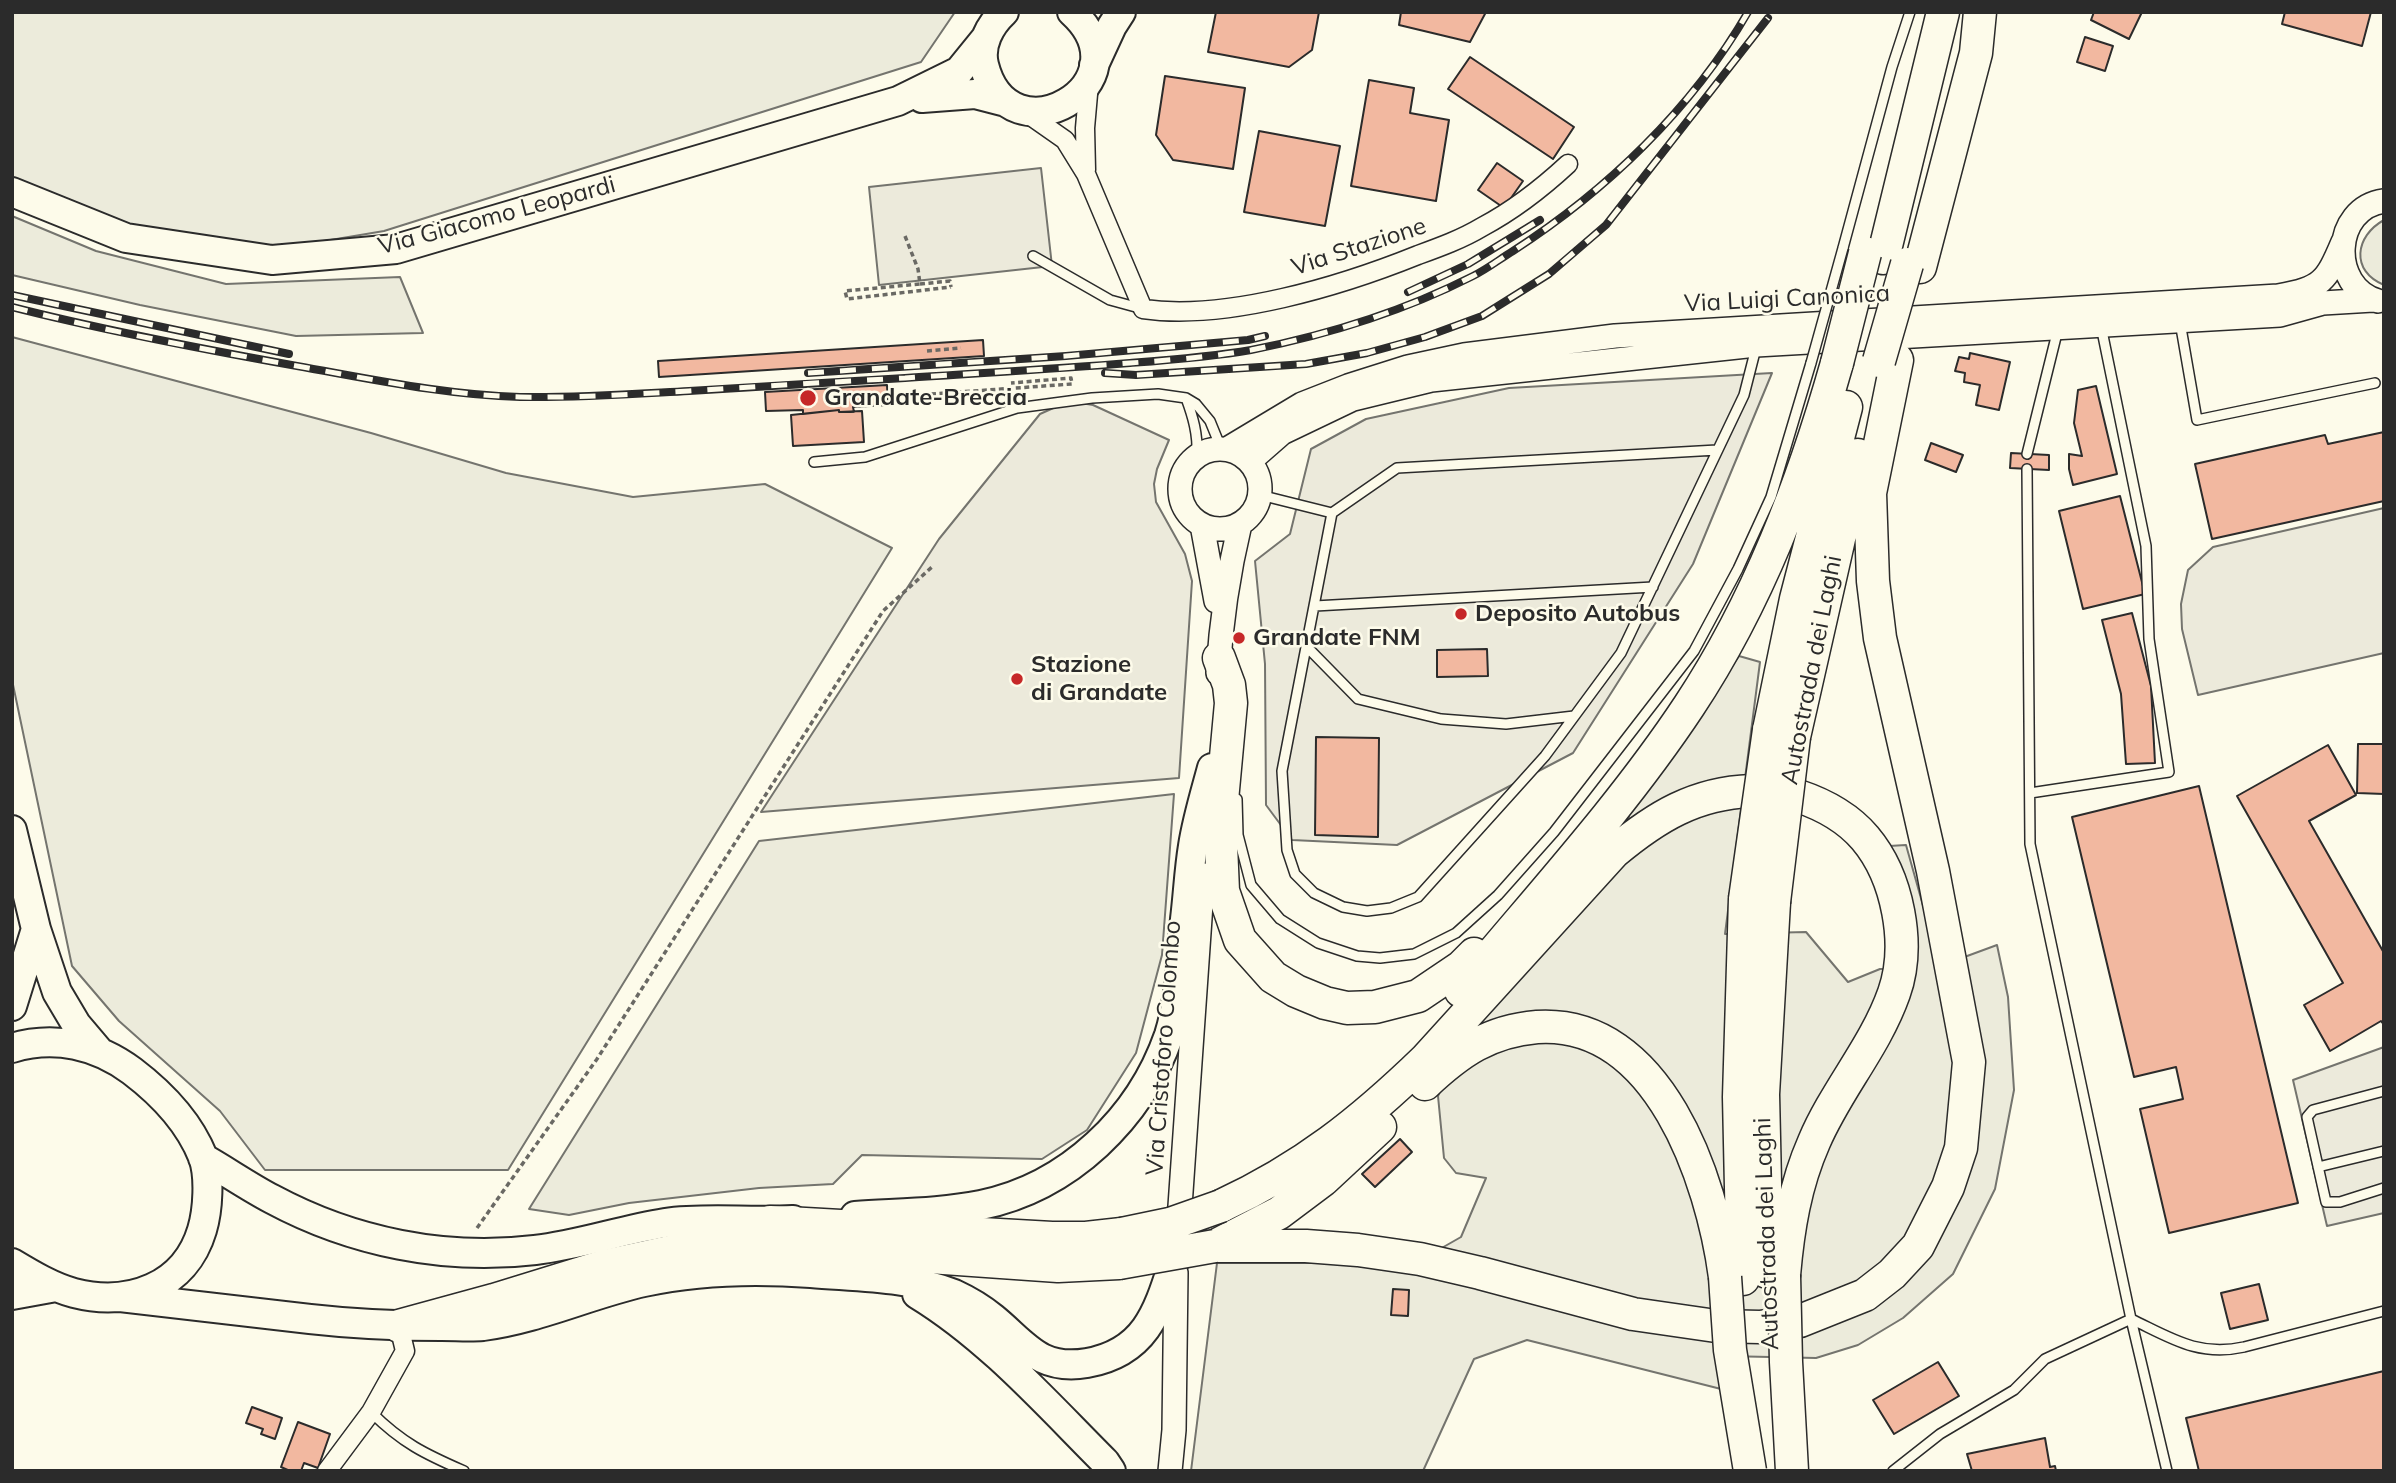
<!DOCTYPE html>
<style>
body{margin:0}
#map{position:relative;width:2396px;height:1483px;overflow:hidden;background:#fdfbea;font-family:Mulish,sans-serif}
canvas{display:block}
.frame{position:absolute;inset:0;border:14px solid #2b2b2b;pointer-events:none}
</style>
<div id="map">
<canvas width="2396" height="1483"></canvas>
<div class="frame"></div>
</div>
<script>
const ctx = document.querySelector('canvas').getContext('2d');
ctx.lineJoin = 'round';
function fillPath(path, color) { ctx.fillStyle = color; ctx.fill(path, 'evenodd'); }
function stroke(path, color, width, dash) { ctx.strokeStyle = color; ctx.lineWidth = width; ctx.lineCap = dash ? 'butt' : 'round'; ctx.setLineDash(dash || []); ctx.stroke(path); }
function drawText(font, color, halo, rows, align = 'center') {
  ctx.font = font + ' Mulish,sans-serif'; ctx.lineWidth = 5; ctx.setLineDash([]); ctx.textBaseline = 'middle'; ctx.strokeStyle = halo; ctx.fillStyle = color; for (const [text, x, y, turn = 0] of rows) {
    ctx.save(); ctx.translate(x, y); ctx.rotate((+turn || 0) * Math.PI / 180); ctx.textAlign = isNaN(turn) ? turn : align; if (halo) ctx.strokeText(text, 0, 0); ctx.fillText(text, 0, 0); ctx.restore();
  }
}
const green = new Path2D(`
 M12,12H955L921,62L384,231L283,248L131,225L12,179Z
 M12,216L96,251L226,284L400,277L423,333L296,336L140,305L12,275Z
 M2384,220V285C2350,271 2355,236 2384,220Z
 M12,337L371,433L506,473L633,497L765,484L892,548L508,1170H265L220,1111L119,1021L72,966L12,680Z
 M1739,656L1760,662L1725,934L1806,932L1848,982L1880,969H1911L1889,846L1906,845L1940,966L1997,945L2008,997L2014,1090L1995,1189L1953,1274L1903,1318L1858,1345L1816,1358L1724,1356L1725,1390L1527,1340L1474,1359L1423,1471H1191L1217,1263H1324L1403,1270L1461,1237L1486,1178L1456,1173L1444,1158L1438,1096L1467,1029L1628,847L1629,811Z
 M1174,794L1162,955L1136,1053L1087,1130L1042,1159L862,1155L833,1184L759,1188L629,1203L569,1215L529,1209L759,841Z`);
fillPath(green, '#ecebdb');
stroke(green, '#74746e', 2);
const parking = new Path2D(`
 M1041,168L1052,266L879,285L869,187Z
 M1772,373L1693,564L1573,753L1397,845L1292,840L1266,805L1265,664L1255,561L1290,534L1311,449L1366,419L1509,388Z
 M1069,401L1093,405L1169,440L1157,469L1154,484L1156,502L1185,554L1192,581L1179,778L761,812L939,539L1040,414Z
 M2384,508V653L2198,695L2182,629L2181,604L2188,570L2213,547Z
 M2384,1047V1213L2327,1226L2293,1080Z`);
fillPath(parking, '#eceadb');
stroke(parking, '#74746e', 2);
const building = new Path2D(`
 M1216,12H1319L1312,50L1289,67L1208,52Z
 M1401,12H1486L1470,42L1399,25Z
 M2094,12H2142L2129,39L2091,20Z
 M2285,12H2371L2362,46L2282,24Z
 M2085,37L2113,46L2105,71L2077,62Z
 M1470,57L1574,127L1553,159L1448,89Z
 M1165,76L1245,88L1233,169L1173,160L1156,135Z
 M1369,80L1414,88L1410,113L1449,120L1436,201L1351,186Z
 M1259,131L1340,146L1325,226L1244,212Z
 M1497,163L1523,181L1504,208L1478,190Z
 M983,340L984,356L659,377L658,361Z
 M1970,353L2010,362L1999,410L1976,405L1980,385L1964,382L1965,373L1955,371L1959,357L1969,359Z
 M887,385L888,405L853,407L854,412H839V410L803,414V410L766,411L765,392Z
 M2096,386L2117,474L2073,485L2069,469V454L2082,456L2074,423L2078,390Z
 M839,410V412L862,411L864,442L793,446L791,415Z
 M2384,432V501L2212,539L2195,464L2325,435L2328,444Z
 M1931,443L1963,455L1956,472L1925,460Z
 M2011,453L2049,455V470L2010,468Z
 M2120,496L2145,594L2083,609L2059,511Z
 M2132,613L2151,686L2155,763L2126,764L2121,694L2102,620Z
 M1487,649L1488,676L1437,677V650Z
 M1316,737L1379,738L1378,837L1315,835Z
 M2358,744H2384V794L2357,793Z
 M2328,745L2356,795L2309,821L2384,953V1025L2381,1021L2330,1051L2304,1005L2343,983L2237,796Z
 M2199,786L2298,1203L2169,1233L2140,1109L2183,1099L2176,1067L2134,1077L2072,817Z
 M1400,1139L1412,1152L1375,1187L1362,1174Z
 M2259,1284L2268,1320L2230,1329L2221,1293Z
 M1393,1289L1409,1290L1408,1316L1391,1315Z
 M1938,1362L1959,1396L1894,1434L1873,1400Z
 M2384,1371V1471H2199L2186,1418Z
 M252,1407L282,1418L275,1439L261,1434L263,1429L246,1423Z
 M298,1422L330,1434L318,1468L304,1463L301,1471H290L281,1467Z
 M2045,1438L2050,1467L2055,1466L2056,1471H1972L1967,1454Z`);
fillPath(building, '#f2b8a0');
stroke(building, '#2b2b2b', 2);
const service = new Path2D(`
 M1843,248L1892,67L1910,12
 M1033,256L1110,300L1143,309
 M2180,322L2197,420L2375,383
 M1186,398C1193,417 1198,434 1197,455
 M2027,454L2058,329
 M814,462L865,457L1017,408L1092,398L1158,394L1186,398L1196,404L1210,421L1221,448
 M2027,469L2030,844L2131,1319L2167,1471
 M1260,495L1332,513L1282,771L1287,850L1295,874L1314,893L1343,907L1367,911L1391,908L1418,897L1545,756L1621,653L1744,395L1756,348
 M1332,513L1397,468L1717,450
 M1315,606L1653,587
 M1307,647L1358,699L1441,719L1506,724L1574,716
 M2030,793L2169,772L2149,639L2146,546L2101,326
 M1237,799L1238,835L1251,885L1280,919L1318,943L1357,956L1380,958L1414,954L1456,933L1498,895L1554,832L1694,651L1738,569L1771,497L1811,363
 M2384,1091L2313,1110L2307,1117L2326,1202H2340L2384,1188
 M2318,1167L2384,1151
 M371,1412C402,1443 425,1454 464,1471
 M1893,1471L1940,1434L2014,1390L2045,1359L2131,1319C2171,1338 2198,1357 2244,1347L2384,1311`);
const minor = new Path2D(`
 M1025,112L1065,140L1086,174L1143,309C1226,321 1341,286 1418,255C1440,247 1462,239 1482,227C1514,210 1541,189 1568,164
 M1086,170L1085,128L1089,83
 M327,1471L371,1412L405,1351L399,1326`);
const tertiary = new Path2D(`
 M2378,301C2329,287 2332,208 2384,201
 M1180 489a40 40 0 1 1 80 0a40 40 0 1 1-80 0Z
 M1227,449L1302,404L1348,386L1408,367L1464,355L1615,336L2278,296C2322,288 2326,282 2343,242
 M1250,461L1282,433L1353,399L1431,380L1756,345L2280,315L2323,303L2373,300
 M1202,525L1216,601
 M1218,673C1221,622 1228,574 1240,524
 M1178,1235L1203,875
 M1170,1471L1174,1430L1176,1273`);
const primary = new Path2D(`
 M1004,12C990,25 979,45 984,65C1009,165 1150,83 1072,12
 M1094,65L1112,26L1121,12
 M922,98L975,94L1006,102
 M12,192L126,238L272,260L396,249L898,101L959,71L985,39
 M12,830L36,929L57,992L76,1024L98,1050
 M12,1006L36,929
 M12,1048C55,1035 97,1045 132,1071C161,1093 189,1122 203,1157C210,1176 208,1210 202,1230C185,1287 129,1307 74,1293C52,1287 32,1275 12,1263
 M203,1158C226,1171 249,1187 272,1199C352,1242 445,1261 535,1250C579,1245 621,1230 665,1223C707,1217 751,1223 793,1220
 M855,1216C897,1213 940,1213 981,1205C1069,1187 1140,1118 1169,1035C1180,1001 1181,955 1185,919C1188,895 1189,870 1193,846C1197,820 1205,794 1212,768
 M917,1294C989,1338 1046,1403 1105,1462L1111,1471
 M12,1295L56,1287
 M120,1297C183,1304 247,1312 310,1319C354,1324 398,1326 442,1326C456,1326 470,1327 483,1326C538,1319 590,1294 644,1282C699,1270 756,1269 811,1273C857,1277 911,1277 954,1294C967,1300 982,1309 993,1318C1025,1344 1039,1371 1087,1363C1149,1352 1159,1307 1176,1255`);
const motorway = new Path2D(`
 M1883,258L1943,12
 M1920,267L1976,53L1980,12
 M1219,658L1229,685L1231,703L1220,822L1223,891L1240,940L1273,977L1296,991L1325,1003L1347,1008L1375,1007L1418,996L1461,967L1474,954
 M1769,730L1796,599L1846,407
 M1794,737L1858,455
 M1461,991C1538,898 1622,807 1689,706C1758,602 1803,483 1837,363
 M1425,1084C1459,1052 1489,1031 1537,1027C1659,1019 1712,1180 1725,1277
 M1221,1206C1303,1168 1361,1122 1426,1059L1614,852C1656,817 1695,793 1751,791C1767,791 1783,791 1798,796C1822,804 1848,818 1865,838C1898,877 1911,945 1894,993C1875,1047 1836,1090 1814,1142C1795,1185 1788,1229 1784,1275
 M770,1222L1052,1238H1086L1122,1234
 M1219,1244L1279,1213L1323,1180L1380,1127
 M1215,1246H1306L1358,1250L1420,1259L1480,1273L1633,1314L1716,1326L1760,1327L1800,1321L1865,1295L1892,1274L1918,1246L1948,1187L1961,1148L1969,1062L1933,871L1880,638L1873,581L1870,493L1897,360
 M1767,1272L1763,1094L1774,902
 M1743,1279L1739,1097L1745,899
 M399,1326L494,1300L601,1267L684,1249L723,1246H773L1058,1266L1119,1263`);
stroke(service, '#2b2b2b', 12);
stroke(minor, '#2b2b2b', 21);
stroke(tertiary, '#2b2b2b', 26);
stroke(primary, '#2b2b2b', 32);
stroke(motorway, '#2b2b2b', 35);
stroke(new Path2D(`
 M905,236L918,269L920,284L845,291L847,299L951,287
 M920,284L950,281L951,287
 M927,351L961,348
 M931,394L1072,384L1071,378L1011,383
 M477,1228L597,1059L883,611L932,567`), '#6a6964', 3.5, [5, 3.5]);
stroke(service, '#fdfbea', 9);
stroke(minor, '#fdfbea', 18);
stroke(tertiary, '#fdfbea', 23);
stroke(primary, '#fdfbea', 28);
stroke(motorway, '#fdfbea', 32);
const rail = new Path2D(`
 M1408,292L1468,264L1540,220
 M12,295L289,354
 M12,307C106,331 202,349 297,366C371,379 445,395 520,397C577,398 633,394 689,391C761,386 833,382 905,378C980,373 1055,369 1130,363C1170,360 1211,357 1251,350C1327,335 1404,311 1473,276C1487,269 1500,259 1513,251C1606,191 1692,109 1748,12
 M808,373L1066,356L1248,340L1265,336
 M1105,373L1136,375L1306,364L1367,353L1425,337L1482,316L1549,274L1606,225L1768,18`);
stroke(rail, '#2b2b2b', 8);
stroke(rail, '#fdfbea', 5, [16]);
const serviceBridge = new Path2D(`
 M1811,363L1843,248`);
const motorwayBridge = new Path2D(`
 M1879,361L1907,264
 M1837,363L1865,253
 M1745,899L1769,730
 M1774,902L1794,737
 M1122,1234L1170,1224L1221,1206
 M1119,1263L1215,1246
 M1784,1275L1786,1362L1792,1471
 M1725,1277L1730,1350L1750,1471`);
stroke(serviceBridge, '#2b2b2b', 12, []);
stroke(motorwayBridge, '#2b2b2b', 35, []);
stroke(serviceBridge, '#fdfbea', 9);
stroke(motorwayBridge, '#fdfbea', 32);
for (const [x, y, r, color] of [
 [808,398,9,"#c62828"],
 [1461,614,7,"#c62828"],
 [1239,638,7,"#c62828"],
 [1017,679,7,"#c62828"]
]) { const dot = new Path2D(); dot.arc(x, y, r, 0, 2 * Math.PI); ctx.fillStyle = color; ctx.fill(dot); stroke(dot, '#fdfbea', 2.5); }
drawText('24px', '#2b2b2b', '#fdfbea', [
 ["Via Giacomo Leopardi",497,216,-15],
 ["Via Stazione",1359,247,-18],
 ["Via Luigi Canonica",1787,299,-3],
 ["Autostrada dei Laghi",1812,670,-79],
 ["Via Cristoforo Colombo",1164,1048,-86],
 ["Autostrada dei Laghi",1767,1234,-92]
]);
drawText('bold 24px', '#2b2b2b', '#fdfbea', [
 ["Grandate-Breccia",824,398],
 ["Deposito Autobus",1475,614],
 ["Grandate FNM",1253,638],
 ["Stazione",1031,665],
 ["di Grandate",1031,693]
], 'left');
</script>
